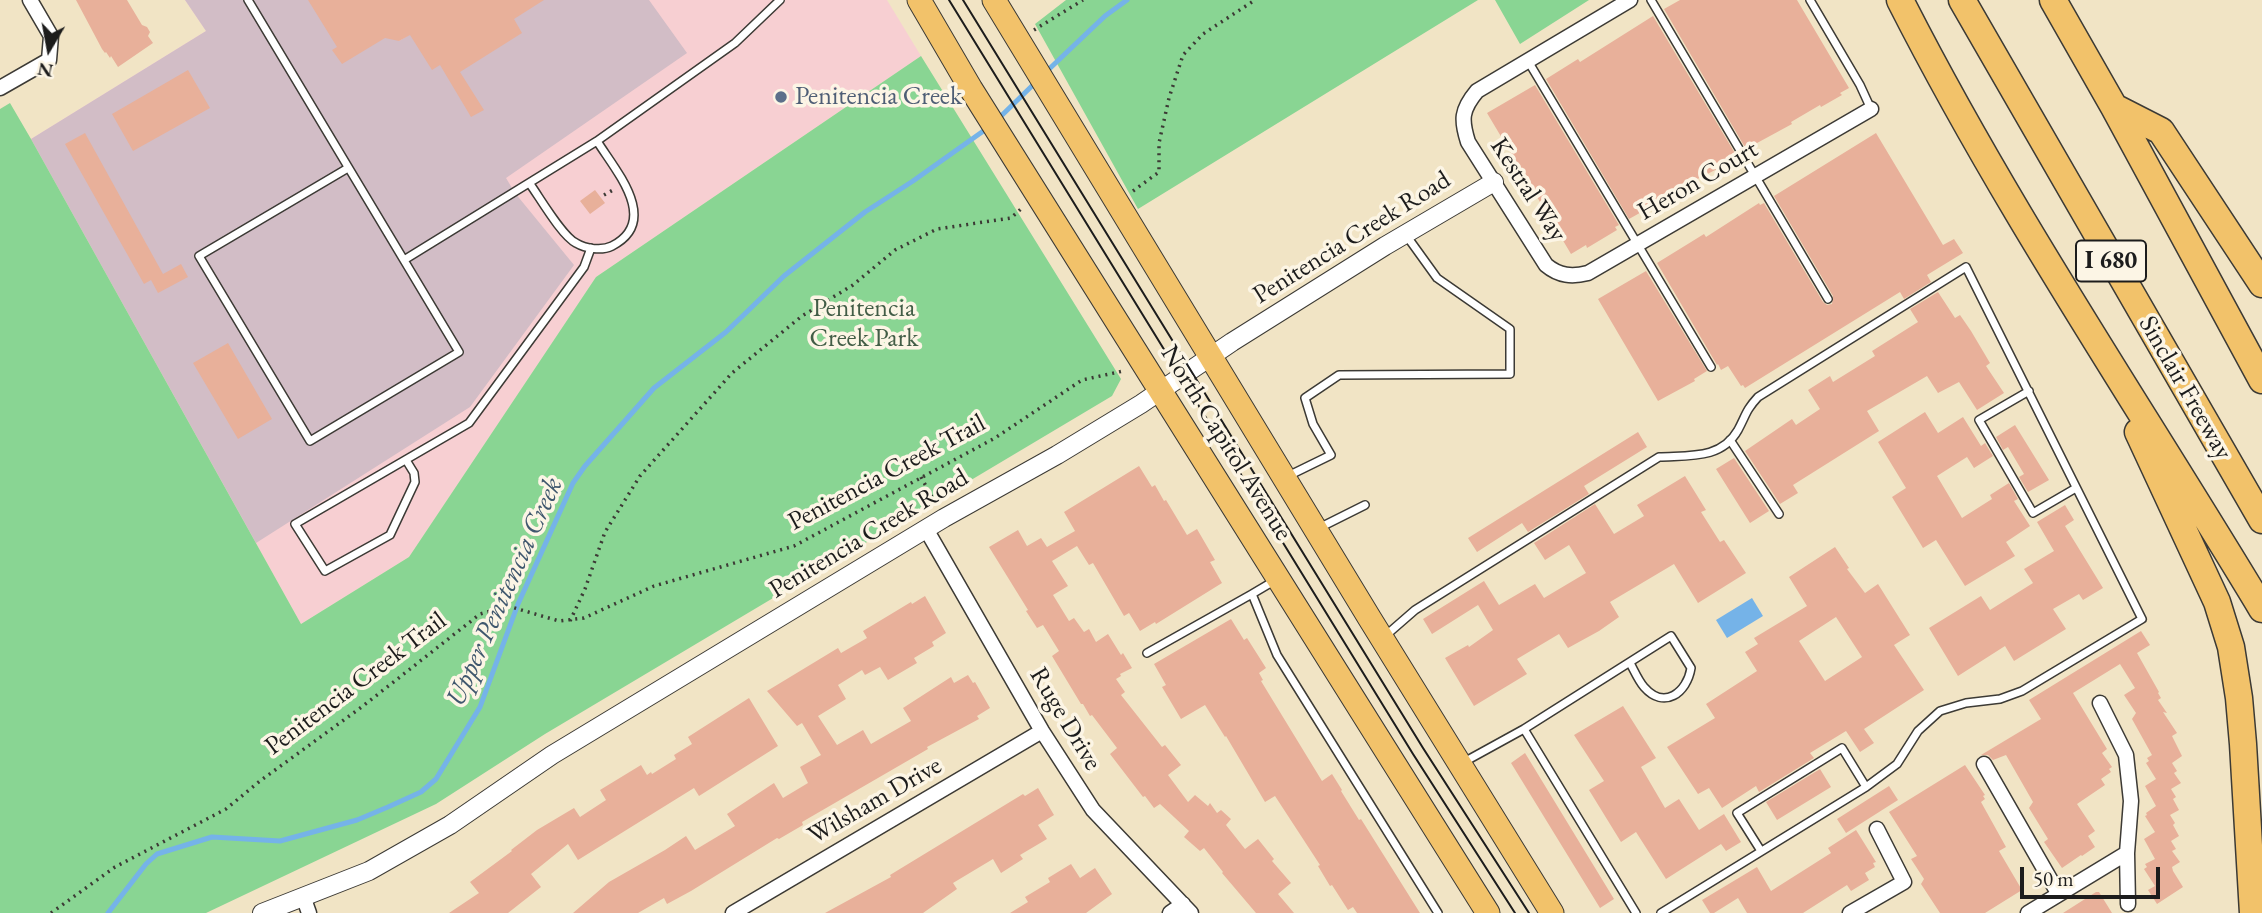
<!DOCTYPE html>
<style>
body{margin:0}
#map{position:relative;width:2262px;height:913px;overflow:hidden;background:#f1e4c5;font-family:"EB Garamond",serif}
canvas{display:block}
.north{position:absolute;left:14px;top:14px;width:70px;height:70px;-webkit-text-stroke:5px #fcf5e5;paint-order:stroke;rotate:190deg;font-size:19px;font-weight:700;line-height:28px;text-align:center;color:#1c1c1c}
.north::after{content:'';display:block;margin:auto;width:24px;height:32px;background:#1c1c1c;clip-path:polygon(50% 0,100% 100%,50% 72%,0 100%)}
.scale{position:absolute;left:2020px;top:867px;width:140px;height:32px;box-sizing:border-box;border:4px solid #1c1c1c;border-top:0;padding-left:9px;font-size:21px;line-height:24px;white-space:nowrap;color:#1c1c1c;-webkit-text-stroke:5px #fcf5e5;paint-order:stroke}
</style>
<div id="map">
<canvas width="2262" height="913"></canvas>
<div class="north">N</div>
<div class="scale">50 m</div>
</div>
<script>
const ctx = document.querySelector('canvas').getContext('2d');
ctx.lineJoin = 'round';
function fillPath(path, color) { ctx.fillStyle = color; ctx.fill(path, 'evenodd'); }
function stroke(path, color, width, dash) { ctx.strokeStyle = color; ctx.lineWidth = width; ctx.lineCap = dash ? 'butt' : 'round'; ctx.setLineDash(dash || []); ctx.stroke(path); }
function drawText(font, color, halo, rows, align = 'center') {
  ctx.font = font + ' "EB Garamond",serif'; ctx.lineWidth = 7; ctx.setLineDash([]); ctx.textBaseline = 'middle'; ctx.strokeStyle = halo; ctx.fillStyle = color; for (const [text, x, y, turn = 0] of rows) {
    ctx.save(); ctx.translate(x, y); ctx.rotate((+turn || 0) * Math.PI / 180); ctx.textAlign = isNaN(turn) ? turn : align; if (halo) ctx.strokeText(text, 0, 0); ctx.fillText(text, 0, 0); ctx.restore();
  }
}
fillPath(new Path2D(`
 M185,0H887L921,56L596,277L409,557L301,624L31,139L206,31Z`), '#f7cfd2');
fillPath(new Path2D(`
 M185,0H373L399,41L466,0H649L687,53L506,178L515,193L574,265L470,407L256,543L31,139L206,31Z`), '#d2bdc6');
fillPath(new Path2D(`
 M1066,0H1478L1138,209L1035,24Z
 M1495,0H1589L1520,44Z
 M921,56L1121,379L1112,396L545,734L436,804L206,913H0V109L10,103L31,139L301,624L409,557L596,277Z`), '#89d593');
fillPath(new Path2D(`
 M1752,598L1763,616L1727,638L1716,620Z`), '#75b3e8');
stroke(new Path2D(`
 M1046,72L1105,16L1127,0
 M996,121L1037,81
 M108,913L146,864L157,854L212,837L280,841L357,820L388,807L421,792L436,779L480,707L518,604L573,483L585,466L654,388L726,332L784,276L865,212L913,181L989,127`), '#75b3e8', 5);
fillPath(new Path2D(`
 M76,0H127L142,25L147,27L150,32L148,36L153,43L118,67L111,56L110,58L106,52L105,53L102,49Z
 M308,0H544L514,19L522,33L460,72L484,110L471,117L440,65L432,70L410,35L399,41L385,38L342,64L332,50L337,47Z
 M1680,0H1797L1849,88L1840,93L1842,95L1821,107L1820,105L1791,122L1792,124L1746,149L1664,9Z
 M1653,16L1736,155L1723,162L1725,165L1670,193L1672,195L1629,219L1546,79L1578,59L1580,62Z
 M188,70L210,108L133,151L112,114Z
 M1535,85L1619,225L1615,227L1617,230L1587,248L1586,245L1571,254L1487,113Z
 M85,133L163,274L181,264L188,277L158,293L151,280L144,284L65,144Z
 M1876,133L1943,245L1954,239L1963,253L1927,275L1931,282L1904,299L1900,292L1745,388L1743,385L1741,386L1728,366L1721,370L1718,364L1717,365L1657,263L1704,234L1706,237L1759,203L1760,205L1764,203L1823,302L1827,305L1832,304L1833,296L1774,196Z
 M595,190L605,203L590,214L580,201Z
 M1646,271L1707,371L1694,379L1695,381L1658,401L1598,299Z
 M1938,292L1955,318L1960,315L1971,331L1990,363L1986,366L2004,393L1977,410L1959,382L1938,393L1927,376L1867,411L1879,431L1793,485L1798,493L1780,504L1745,451L1792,419L1796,425L1820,409L1808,390L1830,376L1833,382L1875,356L1872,351L1918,322L1910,309Z
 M228,343L272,419L238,439L193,363Z
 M1925,412L1938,433L1963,417L1981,446L1985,443L1993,456L1974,468L1967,457L1937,476L1962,518L1992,499L1990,495L2009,483L2018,499L2014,501L2030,526L2006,542L2015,556L1965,586L1936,540L1923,548L1892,497L1906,488L1878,442Z
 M2015,425L2049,480L2028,492L2019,477L2024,474L2008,447L2003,450L1996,437Z
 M1638,432L1647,447L1584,486L1589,494L1528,532L1522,523L1477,552L1468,538Z
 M1734,458L1769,511L1750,523L1716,469Z
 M1139,466L1152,487L1155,485L1164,501L1166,500L1187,535L1197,529L1215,560L1210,562L1222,583L1156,624L1155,622L1140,631L1129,613L1124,616L1093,563L1089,565L1077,546L1052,561L1068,586L1053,595L1069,621L1074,618L1084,632L1089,629L1096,642L1108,634L1121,655L1123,653L1132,668L1120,674L1121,676L1116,679L1125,692L1121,695L1162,747L1165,745L1181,765L1168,775L1188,802L1195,795L1208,806L1210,803L1217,813L1221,810L1231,819L1226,825L1245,849L1258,839L1274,859L1272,861L1291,883L1278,894L1294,913H1256L1222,873L1223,872L1204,848L1200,851L1184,837L1189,831L1160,804L1154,808L1145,796L1143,797L1110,754L1117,748L1092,715L1090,716L1083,704H1081L1052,656L1059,651L1043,625L1037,628L1026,611L1028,610L989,547L1018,530L1027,546L1041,538L1047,547L1075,531L1064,512Z
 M1685,476L1706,510L1701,512L1720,542L1724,540L1746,573L1698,603L1674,564L1610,602L1619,617L1599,631L1568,648L1559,634L1517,659L1527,674L1474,706L1445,658L1468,645L1469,647L1493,630L1478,605L1432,634L1423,619L1484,581L1499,605L1535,584L1544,598L1586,573L1569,545L1545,560L1534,543L1595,504L1614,534L1644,516L1637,505Z
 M2065,505L2074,520L2065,526L2103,588L2083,600L2079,594L2053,609L2066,629L2014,661L2005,646L1958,676L1929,628L1981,596L1990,610L2033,583L2024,569L2054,551L2037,522Z
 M1835,547L1849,568L1847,569L1865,593L1878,584L1910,635L1894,645L1924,690L1864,729L1874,743L1860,752L1846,731L1810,753L1814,758L1759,792L1756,786L1722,808L1709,788L1698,794L1667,747L1715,718L1706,704L1757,671L1745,652L1758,644L1754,638L1807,606L1789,577ZM1836,617L1862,657L1825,681L1799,641Z
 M925,596L946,633L932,642L934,646L914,658L917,663L888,680L880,667L865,675L862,670L838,685L846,699L818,716L837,745L863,730L871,744L911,721L903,708L951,677L954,683L968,675L973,683L975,682L990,708L977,716L979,719L927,747L928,749L802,822L803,825L779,839L777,838L691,891L667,904L664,898L638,913H573L609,882L665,850L686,836L695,850L735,826L727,814L774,783L783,798L808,783L800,767L821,755L802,723L797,726L767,691L838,648L841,653L867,638L863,631L911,602L912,604Z
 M1231,619L1244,640L1247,638L1266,668L1259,673L1263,680L1261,681L1322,781L1332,774L1342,790L1341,791L1359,820L1361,819L1420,913H1357L1353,907L1348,910L1332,885L1330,886L1318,866L1320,865L1275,796L1265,802L1226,736L1225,737L1205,705L1181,719L1162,687L1166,685L1154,664Z
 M2141,631L2150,645L2137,653L2159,692L2158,693L2161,698L2158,700L2167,713L2163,712L2177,733L2172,736L2182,756L2172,763L2177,771L2174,773L2181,783L2171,789L2176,797L2173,799L2179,810L2170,815L2175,823L2173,825L2179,836L2171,841L2176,849L2172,851L2180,862L2172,867L2173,871L2183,887L2157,904L2148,890L2155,886L2144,869L2147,867L2145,864L2155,859L2144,839L2155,832L2145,816L2147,815L2146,813L2156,806L2145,786L2156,779L2146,763L2149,761L2147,758L2152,755L2132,719L2136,713L2124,695L2135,688L2120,664L2073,693L2107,749L2102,753L2112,767L2109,769L2111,772L2101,779L2105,785L2077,804L2095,831L2088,836L2095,847L2082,856L2081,855L2062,868L2044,842L2048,839L2029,808L2033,802L2006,755L1993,760L1988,755H1981L2041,719L2029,700Z
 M749,698L778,746L699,796L694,788L578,860L568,844L531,874L541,887L508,913H449L479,893L470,882L512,851L511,850L537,830L574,808L580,817L606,800L600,790L641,765L647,775L651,772L652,774L676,759L674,755L692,744L688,737Z
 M1623,706L1656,758L1641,767L1665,808L1679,799L1699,830L1724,814L1741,842L1726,851L1721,844L1666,879L1636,832L1621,842L1589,790L1604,781L1574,735Z
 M1525,753L1614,899L1600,908L1511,763Z
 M1965,765L1985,795L1983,796L1985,799L1981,802L2006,847L1999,851L2022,890L1985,913H1940L1921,884L1924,879L1911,859L1917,856L1889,812Z
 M1820,769L1831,787L1777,820L1766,802Z
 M1889,786L1898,800L1846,833L1837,819Z
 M1038,788L1054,815L1038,825L1047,839L1020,855L1023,859L1001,873L993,859L953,883L957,889L923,913H825L891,877L890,875L1023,794L1025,796Z
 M1856,830L1876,862L1873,863L1875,867L1865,873L1869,880L1851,891L1847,885L1803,913H1747L1738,898L1714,913H1710L1702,900L1757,867L1771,891L1831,853L1828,848Z
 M1071,864L1080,878L1095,868L1112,894L1086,913H1010L1028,902L1025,897L1050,882L1048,878Z
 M2096,892H2099L2112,913H2063Z`), '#e8b09a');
const service = new Path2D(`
 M248,0L459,352L310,441L199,256L348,168
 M1651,0L1828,299
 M1810,0L1860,85L1871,109
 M1528,61L1711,367
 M530,184C540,198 562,236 576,243C586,249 602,251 612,246C661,221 615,170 597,141
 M404,260L597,141L735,43L780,0
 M2029,391L1979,420L2033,513L2076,488
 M1730,440L1779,514
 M406,460L414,473L415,482L390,535L325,571L295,524L469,423L584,267L591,248
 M1288,476L1331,455L1313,424L1305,398L1339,375L1510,374V329L1437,278L1406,235
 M1319,528L1365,505
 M1274,581L1252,594L1277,655L1438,913
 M1384,637L1415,610L1659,457C1688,455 1721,460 1738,430C1746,415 1746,410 1758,397L1966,267L2142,619L2022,691L2000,699L1966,703L1940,711L1918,731L1897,764L1866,787L1661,913
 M1147,653L1252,594
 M1524,729L1636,913
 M1464,762L1524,729L1671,636L1691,668C1687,693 1664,710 1644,687C1638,680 1634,670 1630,663
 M1761,851L1737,813L1842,748L1866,787`);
const minor = new Path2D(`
 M1630,0L1477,91C1461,110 1461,120 1468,142L1546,265C1559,276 1572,277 1588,273L1871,109
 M0,88L49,60L51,36L30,0
 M926,529L1042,731L1093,810L1191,913
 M2100,703L2126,755L2131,801L2127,853L2128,904
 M1984,764L2058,893
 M303,896L309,913
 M733,913L1042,731
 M1170,913L1183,904
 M1850,913L1904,882L1877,829
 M2028,913L2127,853`);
const tertiary = new Path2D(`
 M262,913L369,871L450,825L552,755L944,518L1057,455L1141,404L1232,342L1385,246L1494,182`);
const primary = new Path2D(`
 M919,0L971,89L1488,913
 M994,0L1370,619L1552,913`);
const motorway = new Path2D(`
 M1900,0C2007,211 2140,406 2262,609
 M1962,0L2262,520
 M2053,0L2114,107L2262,380
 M2114,107L2161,131L2262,284
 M2138,432L2217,602L2231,647L2239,698L2243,744L2253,913`);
stroke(service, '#3c3a35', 10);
stroke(minor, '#3c3a35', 17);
stroke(tertiary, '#3c3a35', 20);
stroke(primary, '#3c3a35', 25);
stroke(motorway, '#3c3a35', 29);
stroke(new Path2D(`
 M1034,30L1083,0
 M1133,191L1159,172V143L1169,98L1183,55L1203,34L1255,0
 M604,195L613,190
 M921,477L933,499
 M570,621L585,589L605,532L640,476L732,373L802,316L853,285L895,250L937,229L1011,218L1022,208
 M51,913L115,867L226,809L260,781L363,706L480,614L508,606L559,621L584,618L654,586L794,546L995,438L1082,380L1123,371`), '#3c3a35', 3.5, [2, 5]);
stroke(service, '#fff', 7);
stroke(minor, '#fff', 14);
stroke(tertiary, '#fff', 18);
stroke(primary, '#f2c26a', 23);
stroke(motorway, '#f2c26a', 26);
stroke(new Path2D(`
 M949,0L1413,754L1515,913
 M963,0L1423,748L1529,913`), '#1c1c1c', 2);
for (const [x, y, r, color] of [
 [781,97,7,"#5c6f8a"]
]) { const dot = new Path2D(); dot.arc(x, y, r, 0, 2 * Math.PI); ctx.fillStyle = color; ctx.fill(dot); stroke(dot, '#fcf5e5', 2.5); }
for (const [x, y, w] of [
 [2111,261,70]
]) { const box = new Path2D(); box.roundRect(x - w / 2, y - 20.5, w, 41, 5); ctx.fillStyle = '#fcf5e5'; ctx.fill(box); stroke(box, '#1c1c1c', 2); }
drawText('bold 24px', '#1c1c1c', null, [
 ["I 680",2111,261]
]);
drawText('26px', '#4e5e75', '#fcf5e5', [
 ["Penitencia Creek",795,97]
], 'left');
drawText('26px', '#1c1c1c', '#fcf5e5', [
 ["Heron Court",1698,181,-30],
 ["Kestral Way",1528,190,57],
 ["Penitencia Creek Road",1352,238,-32],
 ["Sinclair Freeway",2185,388,60],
 ["North Capitol Avenue",1226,443,58],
 ["Penitencia Creek Trail",887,473,-28],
 ["Penitencia Creek Road",869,534,-31],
 ["Penitencia Creek Trail",356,684,-37],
 ["Ruge Drive",1065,719,59],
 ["Wilsham Drive",875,801,-30]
]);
drawText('26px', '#425d46', '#fcf5e5', [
 ["Penitencia",864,309],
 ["Creek Park",864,339]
]);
drawText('italic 28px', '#40586e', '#fcf5e5', [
 ["Upper Penitencia Creek",505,592,-66]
]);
</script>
